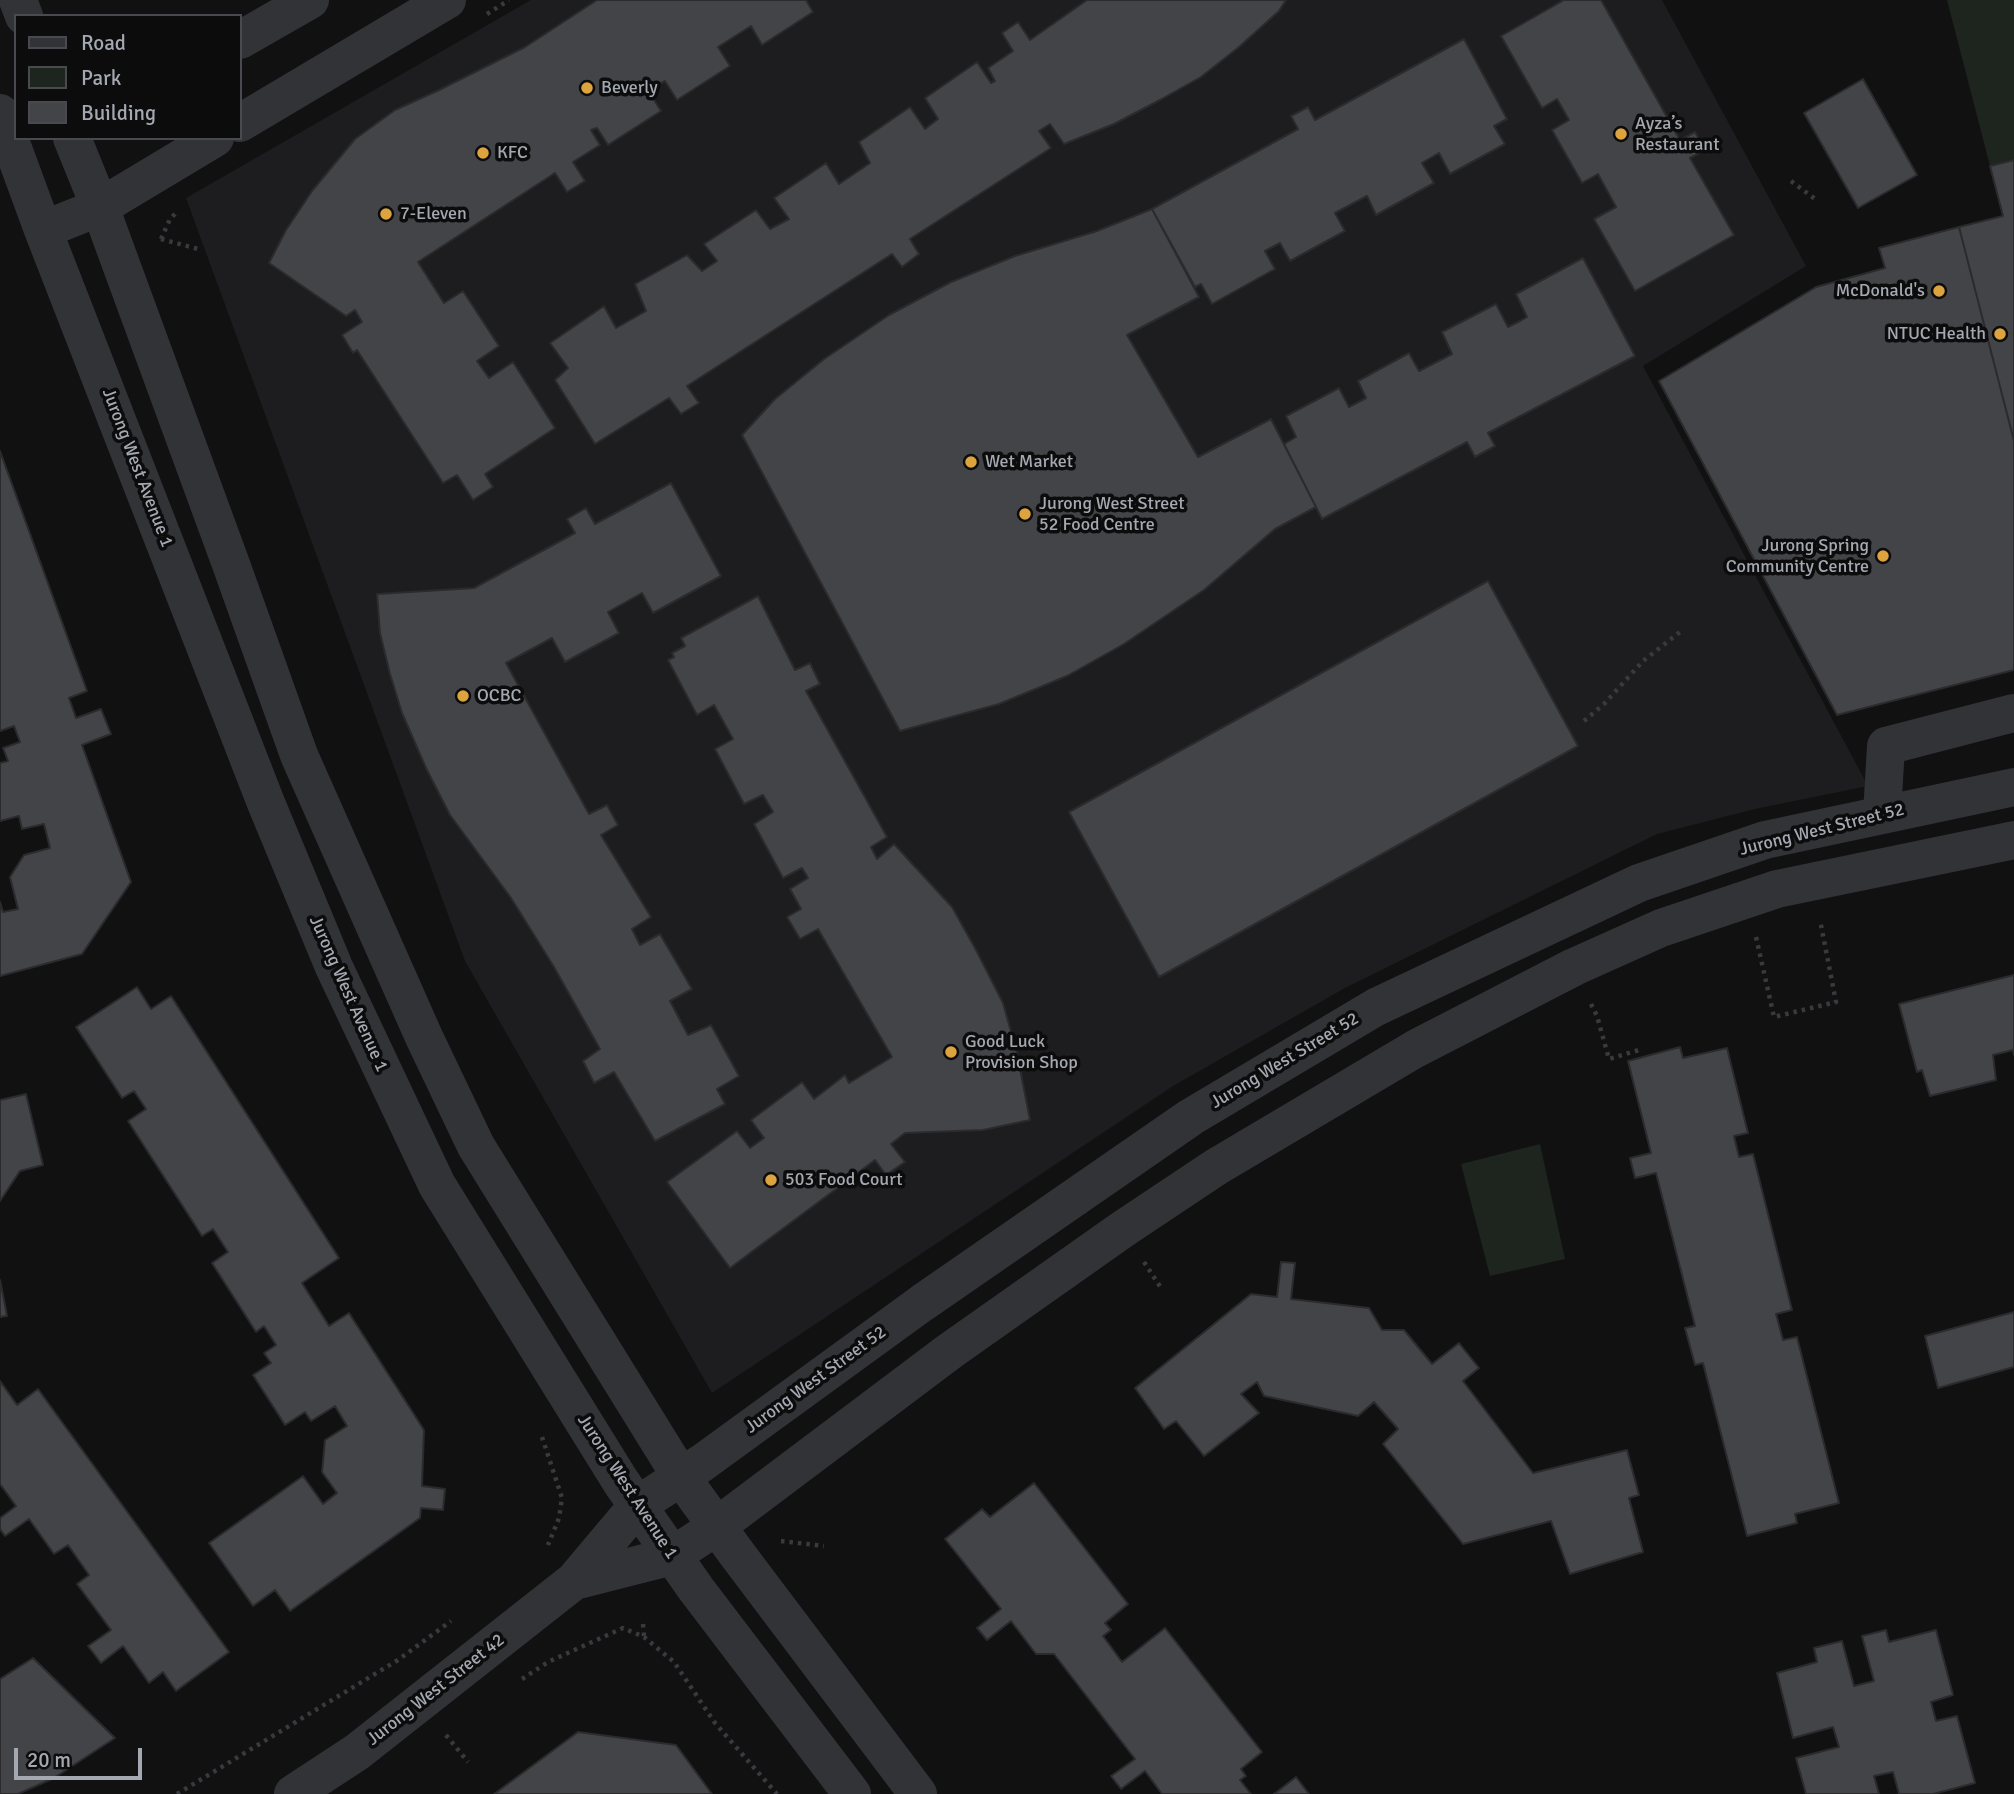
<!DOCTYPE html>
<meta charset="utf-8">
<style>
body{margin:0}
#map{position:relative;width:2014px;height:1794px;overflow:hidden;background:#111112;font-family:Signika,sans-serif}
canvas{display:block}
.legend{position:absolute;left:14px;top:14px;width:228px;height:126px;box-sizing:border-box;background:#0c0c0d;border:2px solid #494a4f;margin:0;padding:9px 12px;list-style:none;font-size:21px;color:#a4a8b1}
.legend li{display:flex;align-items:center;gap:14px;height:35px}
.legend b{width:35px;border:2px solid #494a4f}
.scale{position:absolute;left:14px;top:1748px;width:128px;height:32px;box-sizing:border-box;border:4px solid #a4a8b1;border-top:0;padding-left:9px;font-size:21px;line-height:24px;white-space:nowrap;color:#a4a8b1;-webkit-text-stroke:5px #0c0c0d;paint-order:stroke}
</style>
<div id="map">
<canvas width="2014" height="1794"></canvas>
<ul class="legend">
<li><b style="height:9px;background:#323337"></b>Road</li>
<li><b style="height:19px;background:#1e241e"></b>Park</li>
<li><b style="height:19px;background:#434447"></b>Building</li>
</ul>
<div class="scale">20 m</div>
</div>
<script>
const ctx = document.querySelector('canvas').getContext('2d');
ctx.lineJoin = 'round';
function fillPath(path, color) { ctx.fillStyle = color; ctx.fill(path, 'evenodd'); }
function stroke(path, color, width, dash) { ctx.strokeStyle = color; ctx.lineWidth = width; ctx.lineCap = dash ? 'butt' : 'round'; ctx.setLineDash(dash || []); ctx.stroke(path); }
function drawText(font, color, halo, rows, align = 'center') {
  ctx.font = font + ' Signika,sans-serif'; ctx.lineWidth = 7; ctx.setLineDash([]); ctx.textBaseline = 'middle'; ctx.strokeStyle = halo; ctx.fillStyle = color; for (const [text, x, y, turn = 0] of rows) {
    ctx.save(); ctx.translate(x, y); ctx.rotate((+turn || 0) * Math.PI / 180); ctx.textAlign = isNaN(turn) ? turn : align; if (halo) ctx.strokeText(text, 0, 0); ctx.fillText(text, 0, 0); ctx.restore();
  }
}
fillPath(new Path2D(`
 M531,0H1662L1806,266L1643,366L1868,786L1755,809L1657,834L1345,988L1173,1086L712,1393L465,961L186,198Z`), '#1d1d1f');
fillPath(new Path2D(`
 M1947,0H2014V160L1990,166Z
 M1540,1144L1565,1259L1490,1276L1461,1164Z`), '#1e241e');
const building = new Path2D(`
 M597,0H806L813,12L762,45L751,26L718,47L730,66L677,100L665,81L661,83L649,92L661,111L608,145L597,128L591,130L600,145L573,162L585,181L567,192L555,173L418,262L444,303L463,291L499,346L477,361L489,378L513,362L555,428L485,474L493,487L473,500L457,475L443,483L357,350L353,353L342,335L362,322L355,310L346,316L269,263L286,230L312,191L355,139L395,110L437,91L525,47Z
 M1087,0H1286L1279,11L1239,47L1201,77L1160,100L1114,124L1064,144L1050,124L1039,131L1051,148L910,239L919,254L902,267L892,254L687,386L699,403L681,414L669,398L595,444L555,380L568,368L550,343L604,306L616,328L646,311L635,284L687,255L702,271L717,261L704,244L756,210L770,229L789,219L774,198L826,163L839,184L870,163L859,142L910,107L925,129L938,119L925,98L977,62L991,83L995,81L988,68L1013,51L1002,33L1018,22L1030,40Z
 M1564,0H1601L1680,140L1695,132L1705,150L1690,158L1734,235L1635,291L1594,219L1616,207L1598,174L1582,183L1552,130L1569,120L1557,99L1542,108L1501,36Z
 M1464,39L1507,119L1494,126L1505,144L1450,174L1439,153L1422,163L1434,183L1376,215L1367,196L1335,213L1345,231L1290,261L1280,243L1265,251L1275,269L1212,304L1201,284L1195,287L1152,209L1298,129L1291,116L1308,107L1315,120Z
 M1863,79L1917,175L1858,208L1804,113Z
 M2014,160V441L1959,227L2003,216L1990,166Z
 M1152,209L1199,297L1127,335L1198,457L1271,419L1316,507L1275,529L1204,590L1124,644L1067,676L999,704L900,731L742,435L775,399L824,359L889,315L951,282L1015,256L1097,231Z
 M1959,227L2014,441V670L1837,715L1659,381L1816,287L1885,268L1879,248Z
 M1583,258L1635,356L1488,433L1495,446L1475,457L1467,442L1322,519L1284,444L1296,437L1286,416L1339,388L1349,407L1366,398L1358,381L1409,353L1419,371L1452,354L1442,332L1496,304L1508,327L1520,321L1527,317L1516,294Z
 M0,451L87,691L69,698L76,718L101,709L111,734L82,745L131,882L82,954L0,976V902L3,912L18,909L10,877L24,855L50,848L44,824L22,829L19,816L0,821V763L8,761L3,748L20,742L14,726L0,731Z
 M671,483L721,576L653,613L642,593L608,612L619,633L565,662L552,638L506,663L589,814L607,805L618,825L601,835L651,917L632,929L640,945L660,934L692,989L670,1001L688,1035L711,1025L739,1076L717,1089L725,1104L655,1141L614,1072L594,1083L583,1061L600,1049L554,967L511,898L450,815L426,768L402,713L390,674L380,633L377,594L474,588L575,533L567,519L586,508L595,524Z
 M1488,581L1578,746L1159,977L1069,812Z
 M758,596L795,670L810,663L820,684L806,691L887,837L871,847L877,859L894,844L952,907L975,948L1003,1003L1017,1053L1030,1120L983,1130L905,1133L891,1144L905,1162L886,1175L875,1160L730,1268L667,1182L737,1131L750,1148L764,1138L751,1120L802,1082L814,1099L845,1075L849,1083L892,1057L818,929L800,939L787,917L801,909L790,889L808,878L802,868L783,878L754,824L773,812L763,795L744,804L715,749L733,739L714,705L697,715L668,660L674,657L672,653L685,646L681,638Z
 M2014,975V1055L2013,1050L1993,1055L1996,1080L1930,1096L1922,1070L1917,1072L1899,1004Z
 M137,987L151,1009L171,996L339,1258L302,1283L329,1326L349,1313L424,1430L422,1486L445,1489L443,1510L421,1508L420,1518L290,1611L275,1590L253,1606L209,1543L303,1476L323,1504L337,1493L322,1472L325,1440L347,1426L335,1406L311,1421L305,1412L285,1425L253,1375L271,1363L264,1353L276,1345L264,1326L256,1332L212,1263L228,1252L213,1229L202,1236L128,1121L146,1109L134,1091L122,1098L76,1027Z
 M1680,1047L1683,1058L1727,1048L1748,1133L1734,1136L1739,1157L1753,1154L1792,1310L1776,1314L1783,1340L1797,1337L1839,1503L1795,1514L1797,1523L1747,1536L1703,1363L1695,1365L1685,1328L1695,1326L1656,1173L1635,1178L1630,1158L1651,1153L1628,1061Z
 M26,1094L43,1165L20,1171L0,1201V1100Z
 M1281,1262L1295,1263L1291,1299L1369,1308L1382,1330H1404L1432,1364L1459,1343L1479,1368L1463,1381L1533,1473L1627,1450L1639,1495L1629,1498L1643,1552L1570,1574L1551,1521L1463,1544L1383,1444L1398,1429L1374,1402L1358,1416L1264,1396L1257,1382L1241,1394L1259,1413L1204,1456L1176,1421L1164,1429L1135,1388L1251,1294L1277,1297Z
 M0,1280L7,1316L0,1317Z
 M2014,1312V1367L1938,1388L1925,1336Z
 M0,1381L17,1405L38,1389L229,1652L176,1691L163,1672L149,1683L123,1646L101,1663L88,1646L111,1630L77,1584L89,1575L68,1545L54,1554L29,1519L5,1536L0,1529V1518L16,1506L0,1484Z
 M1034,1483L1128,1604L1105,1623L1111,1630L1103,1636L1122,1662L1165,1628L1262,1752L1241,1769L1246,1776L1240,1780L1251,1794H1162L1145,1771L1121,1789L1111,1776L1135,1759L1054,1654H1036L1011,1621L987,1640L977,1628L1001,1609L945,1539L982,1509L990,1517Z
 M1886,1630L1889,1642L1936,1630L1953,1695L1931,1702L1936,1721L1957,1716L1975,1783L1933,1794H1899L1893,1772L1874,1776L1879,1794H1806L1796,1758L1839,1747L1833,1727L1793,1738L1777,1673L1817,1662L1814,1648L1842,1641L1854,1686L1874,1681L1862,1636Z
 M33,1658L115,1738L54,1778L18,1794H0V1679Z
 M578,1732L676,1745L712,1794H494Z
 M1296,1777L1309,1794H1274Z`);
fillPath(building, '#434447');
stroke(building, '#2b2b2e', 2);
stroke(new Path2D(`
 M487,14L509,0
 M1791,181L1815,199
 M161,239L170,219L178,211
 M161,239L198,249
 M1584,721L1604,704L1643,661L1680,632
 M1756,937L1774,1017L1836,1002L1820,920
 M1591,1004L1597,1016L1609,1059L1639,1050
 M1144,1262L1161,1288
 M542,1437L562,1498L559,1518L548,1545
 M781,1541L824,1546
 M643,1624L644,1637
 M522,1679L548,1662L623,1628L644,1637L674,1662L715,1723L777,1794
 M446,1735L468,1762
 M177,1794L398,1660L451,1621`), '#383a3e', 4.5, [3.5, 5]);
stroke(new Path2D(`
 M18,0L24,16
 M240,40L310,0
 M0,113L43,230L266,803L334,967L437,1185L621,1482L696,1589L852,1794
 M240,123L447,0
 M72,138L100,207L232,567L299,755L424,1037L476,1146L681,1477L737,1554L918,1794
 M43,230L100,207L215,138
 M1882,814L1886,746L2014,713
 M574,1581L672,1556L716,1527L950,1351L1123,1229L1216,1167L1415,1049L1574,967L1661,928L1777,889L2014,840
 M293,1794L357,1752L574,1581L638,1505L702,1463L922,1303L1191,1117L1376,1007L1639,883L1765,840L2014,787`), '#323337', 38);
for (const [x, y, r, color] of [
 [587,88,7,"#dda33e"],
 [1621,134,7,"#dda33e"],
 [483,153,7,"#dda33e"],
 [386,214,7,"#dda33e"],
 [1939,291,7,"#dda33e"],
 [2000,334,7,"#dda33e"],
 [971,462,7,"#dda33e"],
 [1025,514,7,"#dda33e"],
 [1883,556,7,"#dda33e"],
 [463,696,7,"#dda33e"],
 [951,1052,7,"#dda33e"],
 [771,1180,7,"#dda33e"]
]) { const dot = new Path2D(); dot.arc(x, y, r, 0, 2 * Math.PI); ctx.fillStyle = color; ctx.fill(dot); stroke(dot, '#0c0c0d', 2.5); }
drawText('18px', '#a4a8b1', '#0c0c0d', [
 ["Beverly",601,88],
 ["Ayza’s",1635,124],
 ["Restaurant",1635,145],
 ["KFC",497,153],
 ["7-Eleven",400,214],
 ["McDonald's",1925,291,"right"],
 ["NTUC Health",1986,334,"right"],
 ["Wet Market",985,462],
 ["Jurong West Street",1039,504],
 ["52 Food Centre",1039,525],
 ["Jurong Spring",1869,546,"right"],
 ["Community Centre",1869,567,"right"],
 ["OCBC",477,696],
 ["Good Luck",965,1042],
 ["Provision Shop",965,1063],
 ["503 Food Court",785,1180]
], 'left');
drawText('18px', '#a4a8b1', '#0c0c0d', [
 ["Jurong West Avenue 1",137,468,69],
 ["Jurong West Street 52",1822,830,-14],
 ["Jurong West Avenue 1",348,994,66],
 ["Jurong West Street 52",1285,1061,-31],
 ["Jurong West Street 52",816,1380,-36],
 ["Jurong West Avenue 1",627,1487,57],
 ["Jurong West Street 42",436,1690,-38]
]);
</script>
